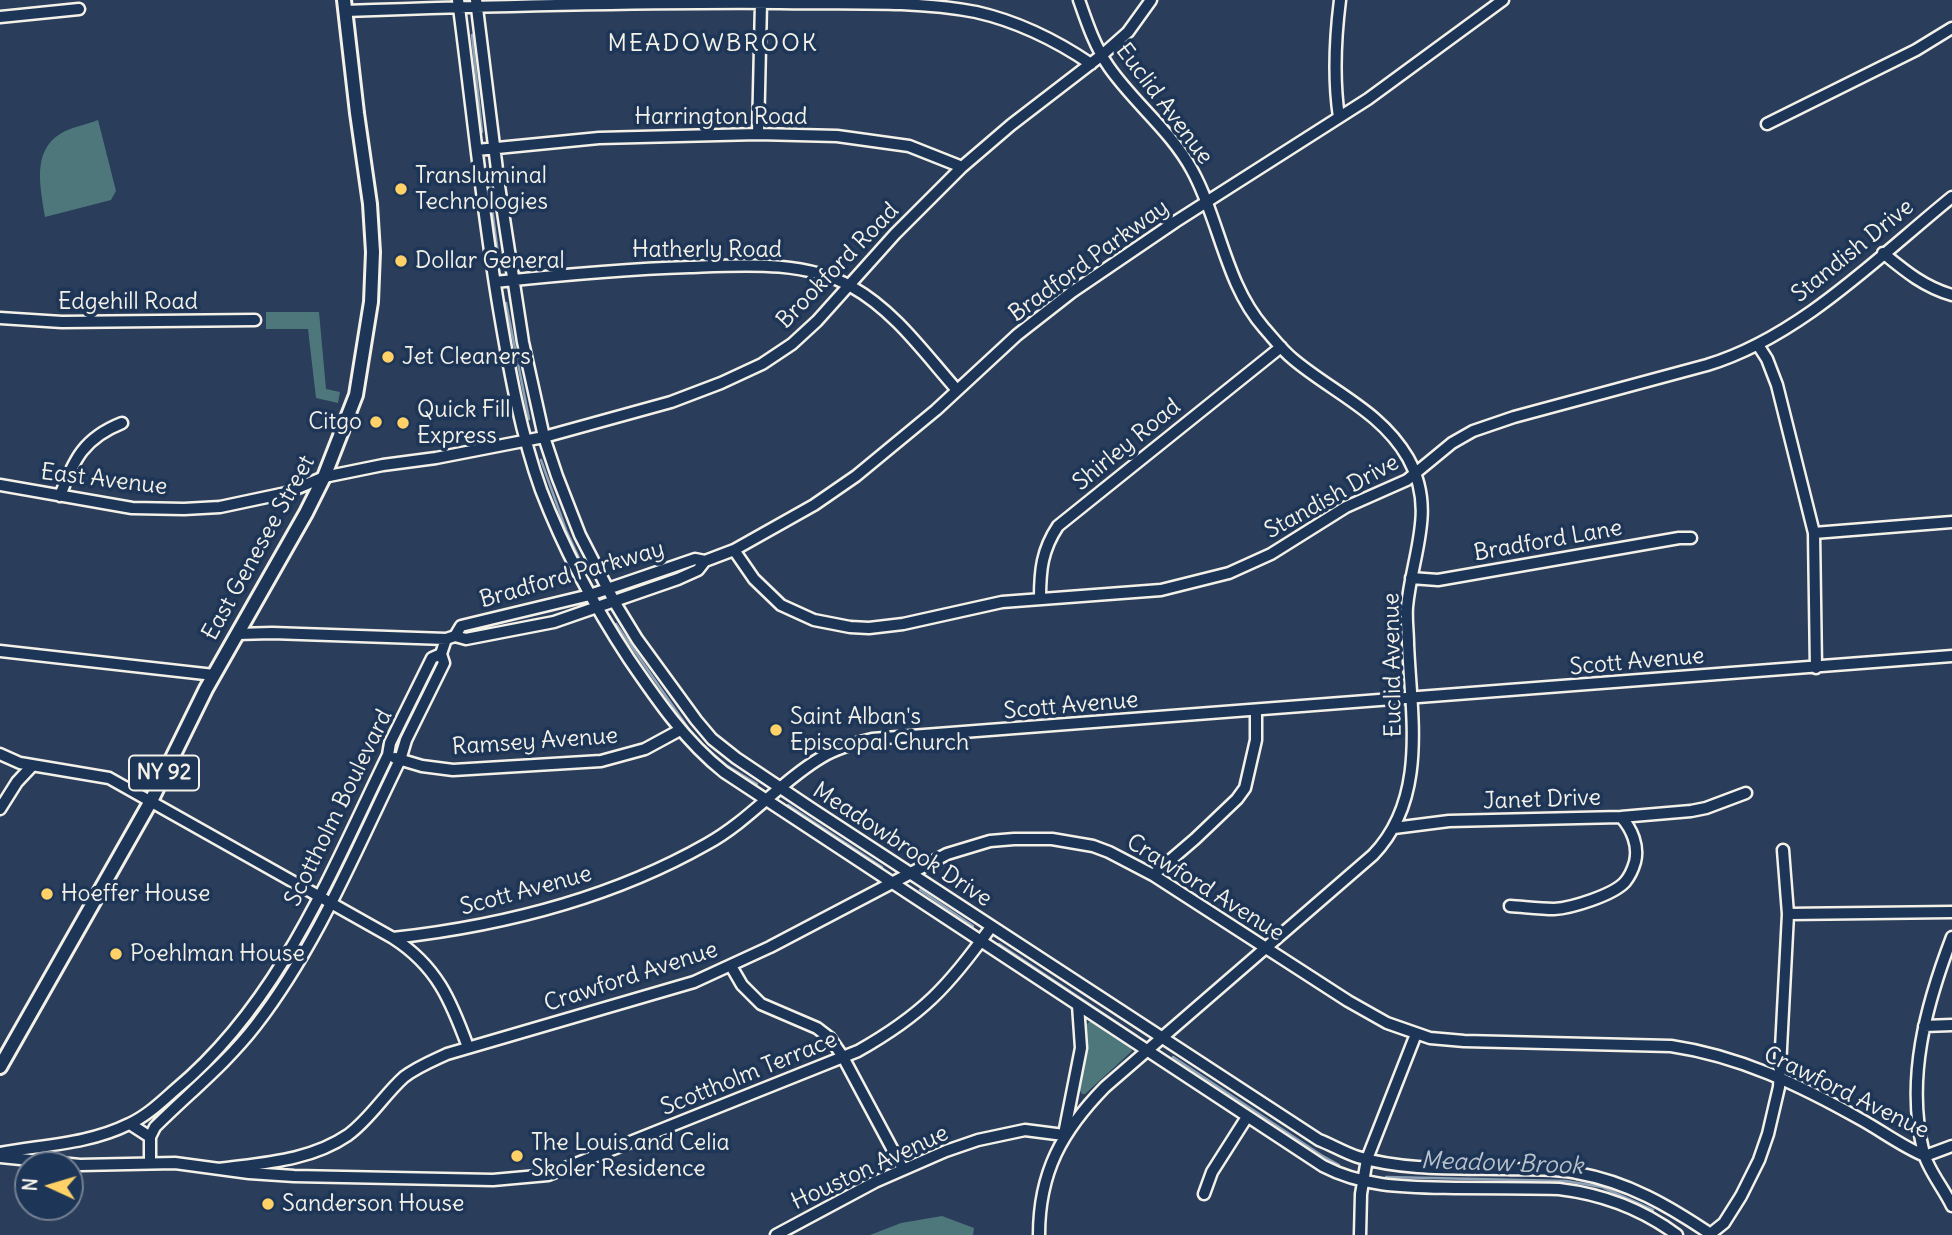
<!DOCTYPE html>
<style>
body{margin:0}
#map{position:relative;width:1952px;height:1235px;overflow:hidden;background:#2a3d5b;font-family:Delius,sans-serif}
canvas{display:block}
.north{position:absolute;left:14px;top:1151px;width:70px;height:70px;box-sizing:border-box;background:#1d3557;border:2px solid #738091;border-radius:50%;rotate:274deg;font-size:19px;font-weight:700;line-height:28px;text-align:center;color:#f4f1e8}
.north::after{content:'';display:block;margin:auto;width:24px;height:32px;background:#ffd166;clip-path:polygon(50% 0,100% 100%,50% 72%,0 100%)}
</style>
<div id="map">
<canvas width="1952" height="1235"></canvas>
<div class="north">N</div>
</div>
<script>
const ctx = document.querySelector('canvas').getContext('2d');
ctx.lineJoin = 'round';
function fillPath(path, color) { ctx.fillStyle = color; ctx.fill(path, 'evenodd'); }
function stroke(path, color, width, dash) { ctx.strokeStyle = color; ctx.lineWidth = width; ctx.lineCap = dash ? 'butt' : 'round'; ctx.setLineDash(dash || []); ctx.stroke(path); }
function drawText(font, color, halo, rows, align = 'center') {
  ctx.font = font + ' Delius,sans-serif'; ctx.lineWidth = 7; ctx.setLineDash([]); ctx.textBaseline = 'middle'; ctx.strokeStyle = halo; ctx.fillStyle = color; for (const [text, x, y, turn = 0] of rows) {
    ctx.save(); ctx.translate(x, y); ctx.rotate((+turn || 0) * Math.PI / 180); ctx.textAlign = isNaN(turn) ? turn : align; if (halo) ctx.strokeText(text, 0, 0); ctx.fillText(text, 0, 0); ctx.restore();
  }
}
fillPath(new Path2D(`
 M98,120L116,191L111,200L45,217C41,189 31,152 60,134C71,127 86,125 98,120Z
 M266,312H319L326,389L340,392L338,403L316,398L308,329H266Z
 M1090,1021L1130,1047L1132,1051L1085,1094H1082L1078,1088L1083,1056L1085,1026Z
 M942,1216L974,1228L973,1235H870L901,1223Z`), '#4e777b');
stroke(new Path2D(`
 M472,35L482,132
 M487,170L499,261
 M506,303L529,419
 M541,460L566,530L585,571
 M616,624L688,728L704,747L726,765L757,784
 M788,805L882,867
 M920,890L973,926
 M999,944L1137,1036
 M1173,1057L1321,1155L1339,1165
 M1386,1177L1566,1181L1602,1187L1653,1210`), '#8fa1b4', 2.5);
const minor = new Path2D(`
 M458,0C472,105 482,211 500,315C510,374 521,434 541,490C564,550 594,606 629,659C657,700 685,741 724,772L1323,1166C1365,1188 1409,1187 1455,1188C1490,1188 1524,1188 1559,1189C1601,1194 1642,1209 1677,1235
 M476,0L499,186L523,342L544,437L557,476L580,535L615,603L637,639L696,720L712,739L736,758L812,809L1319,1140C1332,1145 1345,1153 1358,1157C1406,1171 1458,1168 1507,1169C1530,1170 1554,1168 1577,1173C1628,1182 1669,1206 1712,1235
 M345,11C490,6 635,2 780,3C844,4 912,0 976,12C1016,21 1057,41 1091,64
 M0,17L79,9
 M1339,117C1333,77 1335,40 1340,0
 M1767,124L1916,50L1952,28
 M758,134L761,3
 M477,150L599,138L758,134L837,136L909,146L962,167
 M1883,253C1905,271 1924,287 1952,295
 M495,282C560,275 625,269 690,267C742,265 805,260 852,287C895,311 925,354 957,390
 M0,318L62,322L255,320
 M1758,345L1767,359L1777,385L1814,533L1816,668
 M0,485L132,508L184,509L220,507L286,493L324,477L383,465L436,458L544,437L671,402L721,383L762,364L792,344L817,321L895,234L962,167L1011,125L1102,55L1128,32L1151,0
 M60,496C74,459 84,438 122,423
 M1814,533L1952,522
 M734,550L754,579L781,605L814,620L850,627L869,628L903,624L1002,602L1161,590L1229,573L1271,554L1346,507L1407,480L1452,443L1473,431L1514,417L1707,365C1800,337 1878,257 1952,197
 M1411,578L1438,580L1679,538H1691
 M1040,598C1040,570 1042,550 1058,526L1281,347
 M237,634L272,633L446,639L455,636L466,639L554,622L678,579L698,570L705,561
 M455,636L461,626L590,595L695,559L705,561L734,550L814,505L856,476L936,410L1017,335L1072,292L1175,222L1368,99L1503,0
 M0,651L214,675
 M0,754L20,763L109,778L393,938C501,926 612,898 707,844C749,821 781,781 822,757C837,748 855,743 872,739L1952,656
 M395,758L422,766L453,770L601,761L645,749L680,730
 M0,809L17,782L32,766
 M1394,828L1449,821L1621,817L1691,811L1706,808L1746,793
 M1153,875L1195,839L1237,799L1245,788L1256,740V711
 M1510,906C1525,907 1540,909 1554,909C1572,908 1613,895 1625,882C1630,876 1633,869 1635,862C1639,846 1632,829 1621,817
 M1788,914L1952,912
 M1952,937C1926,1005 1905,1080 1924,1154C1929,1171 1944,1189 1952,1206
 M393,938C437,966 451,1001 468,1047
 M731,966L742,985L761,1004L817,1028L830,1038L843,1057L903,1169
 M1924,1026L1952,1025
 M130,1124L150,1137V1163
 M1065,1129L1081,1048L1078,1005
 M150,1137L155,1127C189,1093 226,1064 256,1025C317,946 356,850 400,760L406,740L444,663L441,654L446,639
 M0,1153C43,1145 89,1144 129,1124C147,1116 161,1102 176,1089C280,1002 330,874 388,755L390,743L432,658L441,654
 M0,1157L80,1165L175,1163L249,1173L294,1176L493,1180L548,1175L858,1051C922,1015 949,986 991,927
 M219,1169C263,1163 310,1161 348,1135C370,1119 384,1095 404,1077C417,1067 432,1061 447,1054L694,982L770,947L947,854L990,841L1014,839H1052L1093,846L1109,852L1153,875L1348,1001L1387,1023L1430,1038L1464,1041L1671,1046C1739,1056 1800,1085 1860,1119C1882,1131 1901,1146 1925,1156L1952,1146
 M1204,1194L1212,1172L1247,1117
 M776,1235L875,1182L946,1151L978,1140L1025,1130L1064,1135
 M1039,1235C1039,1172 1062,1131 1105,1087L1373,855C1428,798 1411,716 1408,644C1408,632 1406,619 1407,607C1412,553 1437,510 1408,458C1381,411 1332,392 1293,359C1282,350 1273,338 1264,328C1225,283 1220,221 1192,170C1171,131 1134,103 1109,67C1095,47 1087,23 1079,0
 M1360,1235L1361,1194L1367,1159L1416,1034
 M1709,1235L1724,1223L1741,1196L1759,1160L1768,1134L1779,1087L1788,914L1783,850`);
const major = new Path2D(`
 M0,1067L151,801L206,689L306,513L324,477L356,395L371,302L373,252L370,204L357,113L344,0`);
stroke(minor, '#f4f1e8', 15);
stroke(major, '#f4f1e8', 18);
stroke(minor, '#1d3557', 10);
stroke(major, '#1d3557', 12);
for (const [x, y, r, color] of [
 [401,189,7,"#ffd166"],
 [401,261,7,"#ffd166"],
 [388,357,7,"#ffd166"],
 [376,422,7,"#ffd166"],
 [403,423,7,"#ffd166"],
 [776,730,7,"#ffd166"],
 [47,894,7,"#ffd166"],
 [116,954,7,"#ffd166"],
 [517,1156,7,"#ffd166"],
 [268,1204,7,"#ffd166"]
]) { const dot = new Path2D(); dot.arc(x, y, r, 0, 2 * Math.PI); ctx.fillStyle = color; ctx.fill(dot); stroke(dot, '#1d3557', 2.5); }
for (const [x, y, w] of [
 [164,773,70]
]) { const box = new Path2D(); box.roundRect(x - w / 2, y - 17.5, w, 35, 5); ctx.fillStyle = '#1d3557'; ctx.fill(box); stroke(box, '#f4f1e8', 2); }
drawText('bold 21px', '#f4f1e8', null, [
 ["NY 92",164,773]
]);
drawText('23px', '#f4f1e8', '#1d3557', [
 ["Euclid Avenue",1164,104,53],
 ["Harrington Road",721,117],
 ["Hatherly Road",707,250],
 ["Standish Drive",1853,251,-39],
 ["Bradford Parkway",1089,261,-36],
 ["Brookford Road",838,266,-46],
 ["Edgehill Road",128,302],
 ["Shirley Road",1127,445,-39],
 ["East Avenue",104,480,7],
 ["Standish Drive",1332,497,-29],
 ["Bradford Lane",1548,541,-10],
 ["East Genesee Street",259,548,-61],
 ["Bradford Parkway",572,575,-16],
 ["Scott Avenue",1637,662,-5],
 ["Euclid Avenue",1393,665,-91],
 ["Scott Avenue",1071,706,-5],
 ["Ramsey Avenue",535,742,-4],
 ["Janet Drive",1542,800,-2],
 ["Scottholm Boulevard",339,808,-64],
 ["Meadowbrook Drive",902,845,33],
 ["Crawford Avenue",1205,888,32],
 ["Scott Avenue",526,891,-15],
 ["Crawford Avenue",631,977,-18],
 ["Scottholm Terrace",749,1074,-22],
 ["Crawford Avenue",1846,1093,26],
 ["Houston Avenue",870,1168,-25]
]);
drawText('23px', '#f4f1e8', '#1d3557', [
 ["Transluminal",415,176],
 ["Technologies",415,202],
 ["Dollar General",415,261],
 ["Jet Cleaners",402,357],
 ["Quick Fill",417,410],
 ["Express",417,436],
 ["Citgo",362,422,"right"],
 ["Saint Alban's",790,717],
 ["Episcopal Church",790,743],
 ["Hoeffer House",61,894],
 ["Poehlman House",130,954],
 ["The Louis and Celia",531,1143],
 ["Skoler Residence",531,1169],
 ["Sanderson House",282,1204]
], 'left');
ctx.letterSpacing = '2px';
drawText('24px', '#f4f1e8', '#1d3557', [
 ["MEADOWBROOK",713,44]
]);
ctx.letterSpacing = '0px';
drawText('italic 24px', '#b9c2ca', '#1d3557', [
 ["Meadow Brook",1502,1164,2]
]);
</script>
